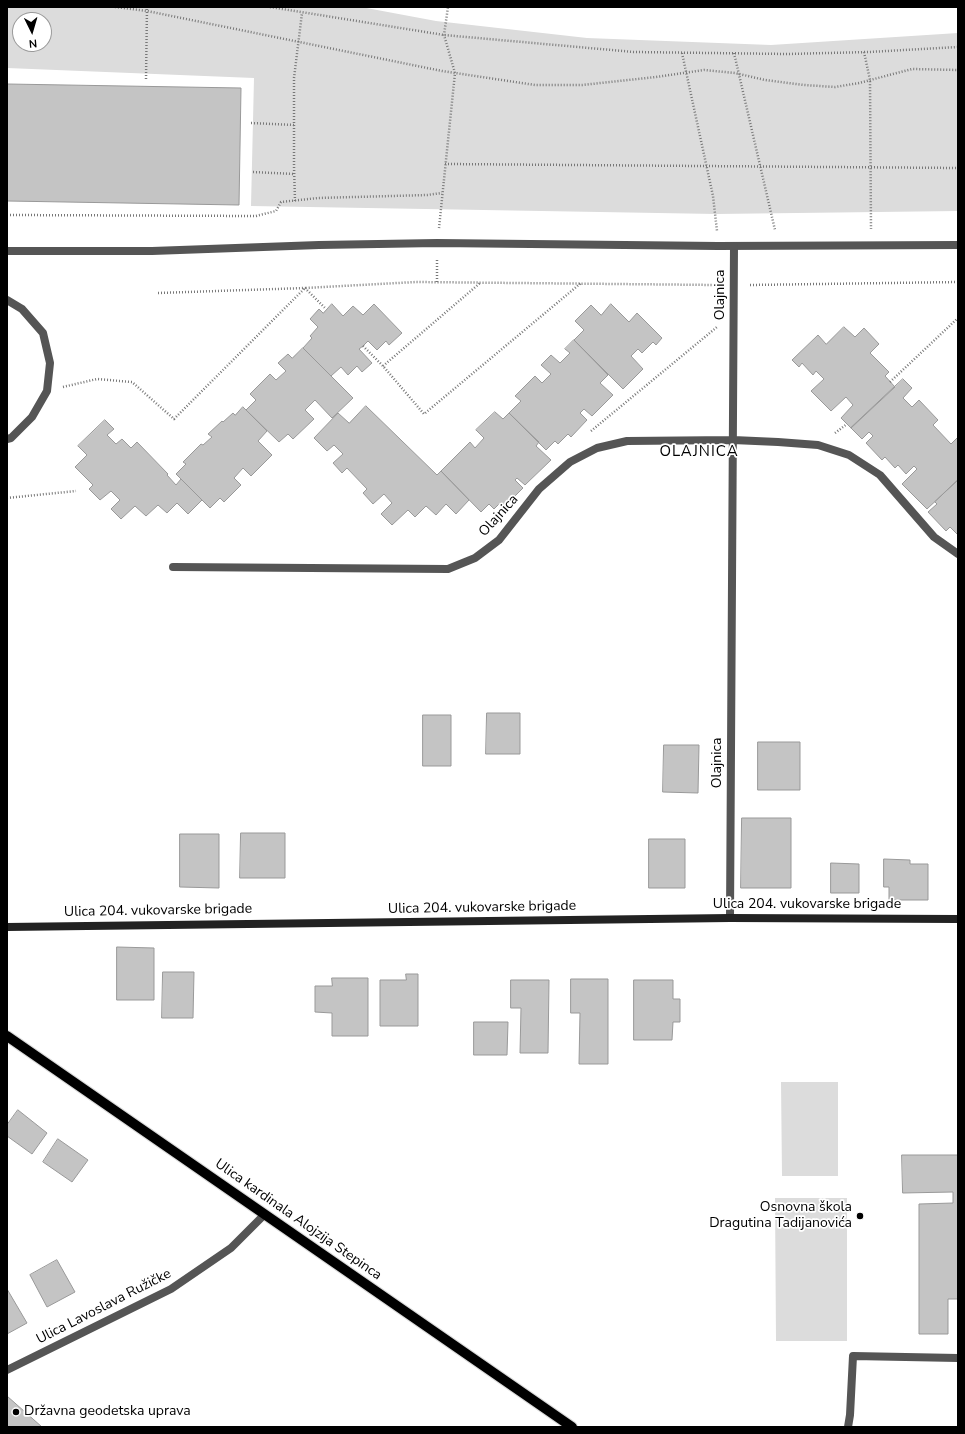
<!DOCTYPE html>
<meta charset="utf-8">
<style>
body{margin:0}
#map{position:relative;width:965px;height:1434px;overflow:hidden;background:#fff;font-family:"Nunito Sans",sans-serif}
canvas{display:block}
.frame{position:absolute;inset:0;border:8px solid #000;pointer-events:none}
.north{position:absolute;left:12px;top:12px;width:40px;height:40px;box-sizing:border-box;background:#fff;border:1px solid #999;border-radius:50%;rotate:175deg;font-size:11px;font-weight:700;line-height:16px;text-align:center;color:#000}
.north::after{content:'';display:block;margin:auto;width:14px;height:18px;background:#000;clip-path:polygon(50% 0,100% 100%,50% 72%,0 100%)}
</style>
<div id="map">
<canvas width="965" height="1434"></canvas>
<div class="frame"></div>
<div class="north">N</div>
</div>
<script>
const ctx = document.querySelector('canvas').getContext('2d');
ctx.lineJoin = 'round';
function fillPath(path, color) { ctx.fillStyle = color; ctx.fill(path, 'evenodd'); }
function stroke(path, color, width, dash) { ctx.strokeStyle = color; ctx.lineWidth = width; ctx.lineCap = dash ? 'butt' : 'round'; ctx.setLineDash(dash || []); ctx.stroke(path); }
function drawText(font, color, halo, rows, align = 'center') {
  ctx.font = font + ' "Nunito Sans",sans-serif'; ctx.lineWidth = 3.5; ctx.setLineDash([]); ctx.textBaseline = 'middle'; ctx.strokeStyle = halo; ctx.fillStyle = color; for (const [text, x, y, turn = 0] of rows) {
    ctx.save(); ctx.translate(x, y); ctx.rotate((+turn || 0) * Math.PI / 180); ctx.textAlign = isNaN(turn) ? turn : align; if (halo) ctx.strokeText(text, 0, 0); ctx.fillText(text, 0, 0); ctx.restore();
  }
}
fillPath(new Path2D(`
 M7,7H361L436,21L587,38L771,45L958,33V211L716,214L251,206L254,78L7,68ZM20,20H44V44H20Z
 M781,1082H838V1176H782Z
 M775,1198H847V1341H776Z`), '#dcdcdc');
const building = new Path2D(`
 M7,84L241,88L239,205L7,201Z
 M332,304L343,316L353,306L363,315L374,304L402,333L389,345L386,341L377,350L368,341L363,346L359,349L372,363L362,372L357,366L348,375L341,367L331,376L303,348L312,338L310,336L318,327L310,319L319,309L323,313Z
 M611,304L629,322L637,313L662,338L656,345L653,342L642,353L638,349L631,356L643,369L623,389L574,340L584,330L575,321L591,305L601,315Z
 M844,327L855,337L864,328L879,344L870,353L889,372L885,376L895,387L851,428L841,418L853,405L846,397L831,411L811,391L824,379L816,371L813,375L802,363L799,367L792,360L818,335L826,344Z
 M574,340L608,375L600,383L613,395L592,416L584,409L580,413L587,420L571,437L568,434L558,444L555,441L546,450L509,413L521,401L515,396L535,376L542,383L551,374L541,365L551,355L560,363L570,353L565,349Z
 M303,348L353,398L332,418L315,400L305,410L314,419L293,439L288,434L279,442L246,410L256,400L250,394L270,374L276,380L286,371L278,363L288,354L292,358Z
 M903,379L912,388L903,398L912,407L919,400L938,420L933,425L951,444L958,437V480L927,509L902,484L917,469L914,466L906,474L898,465L895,468L885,457L882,460L866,443L873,436L869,432L862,439L851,428Z
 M366,406L437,475L441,471L469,500L456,514L446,504L436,515L426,506L415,517L408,510L392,525L381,514L392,503L384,494L373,504L363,493L367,489L347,468L342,473L333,463L343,454L334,445L327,451L314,438L338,413L349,423Z
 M243,407L267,431L258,441L272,455L251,476L243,468L234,478L241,485L224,502L220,498L210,508L176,474L186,464L183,462L201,444L203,445L212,437L208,434L222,421L223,422L233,413L235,415Z
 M495,412L503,419L509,413L539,442L536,446L551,460L525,485L517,478L515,480L523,488L505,506L501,502L494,509L489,504L481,512L441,471L470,442L475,448L484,438L476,430Z
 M105,420L114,429L107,435L116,444L122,439L131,448L137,442L168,474L167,475L176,485L181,479L202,500L188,514L177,503L167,513L158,505L146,516L135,506L121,519L111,509L120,500L111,491L100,500L89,489L93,485L75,467L87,455L78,446Z
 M958,480V534H957L950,527L946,531L928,512L937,504L935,502Z
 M487,713H520V754H486Z
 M423,715H451V766H423Z
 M758,742H800V790H758Z
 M664,745H699L698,793L663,792Z
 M742,818H791V888H741Z
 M241,833H285V878H240Z
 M180,834H219V888L180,887Z
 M649,839H685V888H649Z
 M884,859L910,860V864H928V900H889V887H884Z
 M831,863L859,864V893H831Z
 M117,947L154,948V1000H117Z
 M163,972H194L193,1018H162Z
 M406,974H418V1026H380V980H406Z
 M332,978H368V1036H332V1013L315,1012V986H332Z
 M571,979H608V1064H579L580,1013H571Z
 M511,980H549L548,1053H520L521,1008H511Z
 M634,980H673V999H680V1022H673L672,1040H634Z
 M474,1022H508L507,1055H474Z
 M18,1110L47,1133L32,1154L7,1136V1125Z
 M58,1139L88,1160L72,1182L43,1162Z
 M902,1155H958V1299H948V1334H919V1204L953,1203V1192L903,1193Z
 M57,1260L75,1292L47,1307L30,1275Z
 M7,1289L27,1323L7,1334Z
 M7,1396L42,1427H7Z`);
fillPath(building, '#c4c4c4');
stroke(building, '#999', 1);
const primary = new Path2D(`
 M7,1036L572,1427`);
stroke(primary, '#dbdbdb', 12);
stroke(new Path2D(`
 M115,7L147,11L442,71L535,85H582L656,77L704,70L735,73L765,80L804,85L835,87L859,83L912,69L958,70
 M270,7L444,35L634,52L787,54L869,52L958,47
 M864,52L870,80L871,229
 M682,53L713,196L717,231
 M734,53L775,230
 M146,79L147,7
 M251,123L294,125
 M445,164L958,168
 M253,172L294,174
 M295,201L294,166V78L302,13
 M7,215L256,216L276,211L281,202L318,198L427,195L442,193
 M439,228L455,73L444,35L448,7
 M437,282V259
 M750,285L958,282
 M158,293L305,288L326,309
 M363,346L383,366L424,414L581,283
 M383,366L480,283
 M890,382L958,318
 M63,387L97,379L132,382L174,419L305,288L416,282L717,285
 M591,431L717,327
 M835,433L847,424
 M7,498L76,491`), '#777', 2.5, [1, 2]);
stroke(new Path2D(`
 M7,251H152L319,245L437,243L718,246L958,245
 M7,300L22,309L43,333L50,363L47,391L32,417L11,438L7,439
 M848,1427L850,1415L853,1356L958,1358`), '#555', 8);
stroke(new Path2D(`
 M173,567L448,569L475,558L499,540L539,489L570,462L597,448L627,441L733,440L778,442L818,445L849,455L880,475L934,537L958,554
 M730,918L734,246
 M7,1370L171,1289L231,1248L264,1215`), '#555', 8);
stroke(new Path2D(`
 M7,927L730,918L958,919`), '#222', 8);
stroke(primary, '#000', 10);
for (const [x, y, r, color] of [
 [860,1216,4,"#000"],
 [16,1412,4,"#000"]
]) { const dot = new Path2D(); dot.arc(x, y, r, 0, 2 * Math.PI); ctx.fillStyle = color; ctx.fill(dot); stroke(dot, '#fff', 1.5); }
drawText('14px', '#000', '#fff', [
 ["Olajnica",721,295,-90],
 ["Olajnica",499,516,-48],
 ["Olajnica",718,763,-90],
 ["Ulica 204. vukovarske brigade",807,905],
 ["Ulica 204. vukovarske brigade",482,908,-1],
 ["Ulica 204. vukovarske brigade",158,911,-1],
 ["Ulica kardinala Alojzija Stepinca",298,1220,35],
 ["Ulica Lavoslava Ružičke",104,1307,-27]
]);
drawText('14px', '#000', '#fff', [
 ["Osnovna škola",852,1208],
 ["Dragutina Tadijanovića",852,1224],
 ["Državna geodetska uprava",24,1412,"left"]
], 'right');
ctx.letterSpacing = '1px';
drawText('15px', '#000', '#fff', [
 ["OLAJNICA",699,452]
]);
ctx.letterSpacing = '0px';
</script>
